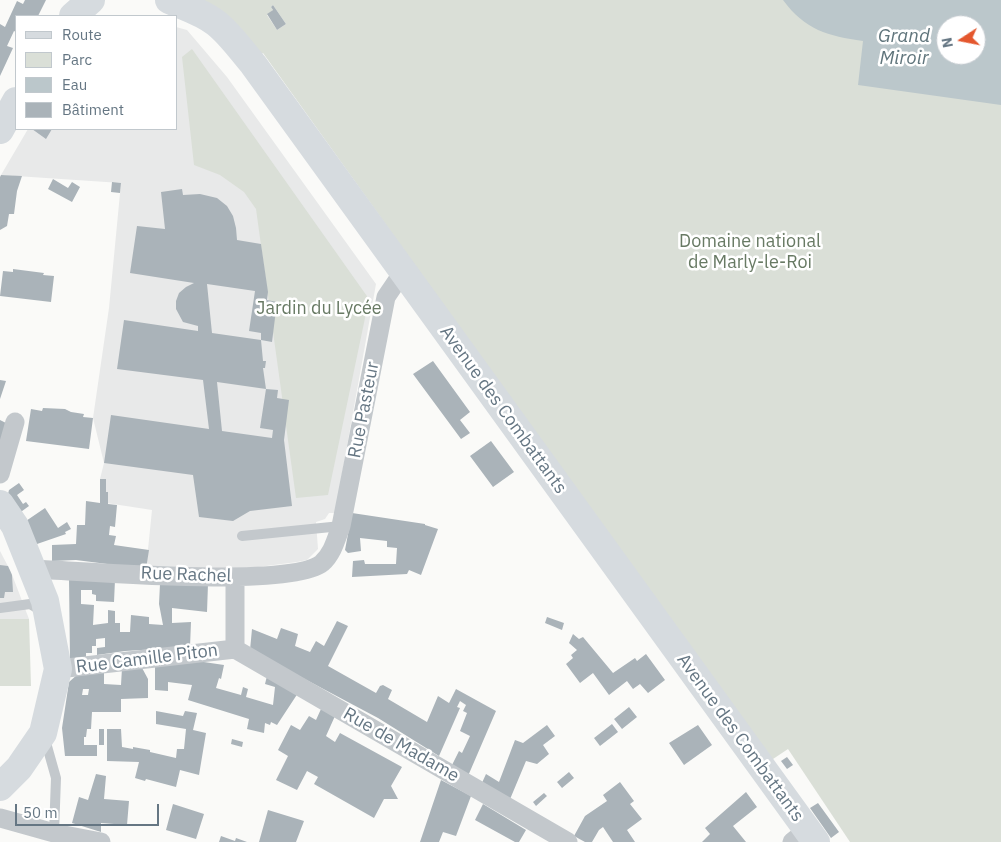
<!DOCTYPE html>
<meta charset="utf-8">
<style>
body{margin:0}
#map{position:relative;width:1001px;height:842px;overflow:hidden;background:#fafaf8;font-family:"IBM Plex Sans",sans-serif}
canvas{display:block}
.legend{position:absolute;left:15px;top:15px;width:162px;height:115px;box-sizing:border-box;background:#fff;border:1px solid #c1c8cd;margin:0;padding:6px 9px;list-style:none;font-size:15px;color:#657683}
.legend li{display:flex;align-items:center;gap:10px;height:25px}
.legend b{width:25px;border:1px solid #c1c8cd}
.north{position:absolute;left:936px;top:15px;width:50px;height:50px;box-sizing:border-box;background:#fff;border:1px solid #c1c8cd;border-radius:50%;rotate:259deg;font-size:14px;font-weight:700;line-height:20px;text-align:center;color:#657683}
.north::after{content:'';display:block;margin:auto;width:18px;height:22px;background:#e4572e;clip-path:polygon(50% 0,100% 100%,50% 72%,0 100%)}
.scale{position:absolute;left:15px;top:804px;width:144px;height:22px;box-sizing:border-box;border:2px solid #657683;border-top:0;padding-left:6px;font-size:15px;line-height:18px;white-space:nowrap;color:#657683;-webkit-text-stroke:4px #fff;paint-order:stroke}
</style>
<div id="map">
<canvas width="1001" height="842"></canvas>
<ul class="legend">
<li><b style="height:6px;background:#d6dbdf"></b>Route</li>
<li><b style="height:14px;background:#dadfd7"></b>Parc</li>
<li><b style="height:14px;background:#bbc7cb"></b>Eau</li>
<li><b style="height:14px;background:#aab3b9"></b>Bâtiment</li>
</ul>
<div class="north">N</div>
<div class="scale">50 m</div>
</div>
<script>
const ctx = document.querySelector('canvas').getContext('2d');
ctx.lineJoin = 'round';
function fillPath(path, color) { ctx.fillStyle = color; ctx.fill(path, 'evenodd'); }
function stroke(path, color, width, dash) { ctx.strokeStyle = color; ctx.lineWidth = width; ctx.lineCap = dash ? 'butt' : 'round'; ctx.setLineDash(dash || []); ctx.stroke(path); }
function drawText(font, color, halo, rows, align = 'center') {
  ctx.font = font + ' "IBM Plex Sans",sans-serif'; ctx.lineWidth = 5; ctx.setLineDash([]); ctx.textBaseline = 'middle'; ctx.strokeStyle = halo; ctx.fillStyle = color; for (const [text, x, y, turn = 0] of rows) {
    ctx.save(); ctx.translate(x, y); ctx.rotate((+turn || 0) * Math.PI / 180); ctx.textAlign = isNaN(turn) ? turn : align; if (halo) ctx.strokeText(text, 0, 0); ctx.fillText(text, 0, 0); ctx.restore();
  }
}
fillPath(new Path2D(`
 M176,27L187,30L227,77L376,284L335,513H329L325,519L316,522L318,549L307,560L297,562L235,570L146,569L152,510L100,502V479L104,463L93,418L109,308L121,183L1,175L28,129H176Z
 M0,551L11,572L29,619H0Z`), '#e8e9e9');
fillPath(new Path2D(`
 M198,0H1001V842H850L788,749L770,761L263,53L259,56ZM273,5L286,24L277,30L267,15L273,10L271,7ZM946,25H976V55H946Z
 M192,49L369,299L328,495L296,498L256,209L244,192L220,175L194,165L182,57Z
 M0,619H29L31,686H0Z`), '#dadfd7');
fillPath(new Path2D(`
 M783,0H1001V105L858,85L863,41C828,36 805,30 783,0ZM946,25H976V55H946Z`), '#bbc7cb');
fillPath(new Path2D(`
 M25,0H46L38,16H16V32L14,31L7,46L13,48L0,76V24L5,27L17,1L23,4Z
 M273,5L286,24L277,30L267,14L273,10L271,7Z
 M32,129H52L46,139Z
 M1,175L22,176L17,191L14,214H9L7,226L0,230V177Z
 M53,179L68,188L72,182L80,187L72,202L48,189Z
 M112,182L121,183L120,193L111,192Z
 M182,189L183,195L200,194L217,198L227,206L233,216L236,228L237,240L261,244L268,292L267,300L277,302L272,342L261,340V333L249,331L255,291L207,284L212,333L261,340L263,361H266L265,368H263L266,389L217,382L222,431L272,438L273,430L260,428L266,389L278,390L277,398L289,400L284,440L292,506L250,511L233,521L199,517L193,475L104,463L111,415L209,429L203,380L117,369L124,320L198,331V326L183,322L176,309V301L179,293L186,287L194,283L130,273L137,226L165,229L161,192Z
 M13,269L44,273L43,275L54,276L51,302L0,296L3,271L13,272Z
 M433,361L470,412L460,420L470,433L461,439L413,374Z
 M0,380L6,381L0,399Z
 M43,408L65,409L71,412L84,414L83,417L93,418L89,449L26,441L31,409L42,411Z
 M0,420L10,425L0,457Z
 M491,441L514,472L493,487L470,456Z
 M100,479H106V492H108V504L117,505L115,527L110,526L109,535L116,536L114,545L149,550L146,569L76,560L52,561V545L76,544L77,525H85L86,501L100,503Z
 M19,483L24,490L17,495L23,504L26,502L29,506L18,514L7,498L9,490Z
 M45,508L58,528L67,522L71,529L65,532L66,534L37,544L23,523Z
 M352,513L425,524V525L438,529L421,575L409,570L407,574L352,577L353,561L364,560L365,564H396L397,548L387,547V541L360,538L361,551L348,553L345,550Z
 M0,565L8,566L12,575L13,592H5L4,598H0Z
 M69,579L115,580L114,602L96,601V595L92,594V590H81V604L94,605L93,625L108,623V610L115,611V623H120V632H130L131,615L149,617V624L163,625L159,604L160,584H208L207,612L172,608V623L191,622L190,647L125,651L97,655V648L105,647V638L96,639V646H92V653H86V657L70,659Z
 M547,617L564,623L562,630L545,623Z
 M337,621L348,626L328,666L376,693L380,686L383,685L392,690L388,699L427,722L438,696L449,703L456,689L496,711L468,776L452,765L459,751L462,753L470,736L460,731L467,713L463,711L466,705L460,701L457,707L460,708L439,756L378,718L250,650L252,629L277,639L281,628L298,634L295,646L310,652L316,641L324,646Z
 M573,634L579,639L583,637L613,673L635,658L637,661L646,654L665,680L648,693L640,684L633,689L627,681L609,695L593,673L580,683L566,664L573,658L571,655L577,650L569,643Z
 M197,661L224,665L221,679L219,678L216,688L241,695L243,687L248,689L246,697L273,705L275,687L265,684L267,676L300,690L277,725L271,722L270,725L265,723L264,733L247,729L249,719L188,700L192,685L168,682V691L155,690V663Z
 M141,666L148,679V698L121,699V712H92L91,729H87L86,737H84V745H97V756H65L62,728L69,682L78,674L104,670V684L121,685L122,668ZM83,689H89L88,695H82Z
 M629,707L637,717L622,729L614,719Z
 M321,709L335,716L326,736L335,742L340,733L402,767L391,786L398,799H384L374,818L314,784L318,777L307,771L297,790L276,780L288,756L278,750L291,725L300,730L309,716L316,720Z
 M156,711L183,716L185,711L197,713L193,730L206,733L199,775L180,770L176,787L146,779L145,781L135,778L139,762L107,761V729H121L122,747L133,749V747L150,750V752L176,758L177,749H184L186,729L156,724Z
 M612,724L618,732L600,746L594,738Z
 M547,725L555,736L543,745L549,754L537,764L526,761L508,804L481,785L486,774L499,782L515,740L523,743Z
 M698,725L712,745L684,765L669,743Z
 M99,729H104V745H99Z
 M232,739L243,742L242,747L231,744Z
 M787,757L793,765L787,769L781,761Z
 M569,772L574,778L562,788L557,782Z
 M96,774L106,776L104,799L129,801L127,825L101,823V832L72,823L79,797L88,800Z
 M441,780L471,796L456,836L443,832L439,842H420Z
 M620,782L634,801L630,804L642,819L627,830L635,842H613L603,827L599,830L592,842H585L574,836L585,816L607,801L603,795Z
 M746,792L757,807L733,826L746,842H702L710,834L705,828Z
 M544,793L547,796L536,806L533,802Z
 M818,803L839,832L831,838L810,808Z
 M173,804L204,814L196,839L166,830Z
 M483,804L526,830L519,842H515L475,820Z
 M268,810L304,821L296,842H259Z
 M221,836L235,841L236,838L247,842H219Z`), '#aab3b9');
stroke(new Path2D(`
 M242,536L341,526
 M0,608L30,604L40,610L44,609
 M45,739L56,778L54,833`), '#c3c8cc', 10);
stroke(new Path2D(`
 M0,474L15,422
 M33,569C83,571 290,589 322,563C333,553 336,539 341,526L386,297L403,272
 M235,649L568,842
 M235,649V578
 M58,669L235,649
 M0,818L54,833L101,842
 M792,842L807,830`), '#c3c8cc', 19);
stroke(new Path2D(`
 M169,0C185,7 202,12 216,23C230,34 241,50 253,64L816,842
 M73,16L91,0
 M0,130L16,101
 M0,504L15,526L45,601L58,669L43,733L19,768L0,787`), '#d6dbdf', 28);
drawText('18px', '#687a64', '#fff', [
 ["Domaine national",750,242],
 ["de Marly-le-Roi",750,263],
 ["Jardin du Lycée",319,309]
]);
drawText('18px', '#657683', '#fff', [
 ["Rue Pasteur",364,410,-79],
 ["Avenue des Combattants",503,410,54],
 ["Rue Rachel",186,575,2],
 ["Rue Camille Piton",147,659,-7],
 ["Avenue des Combattants",740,738,54],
 ["Rue de Madame",401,745,30]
]);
drawText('italic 19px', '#60757c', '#fff', [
 ["Grand",904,37],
 ["Miroir",904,59]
]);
</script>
